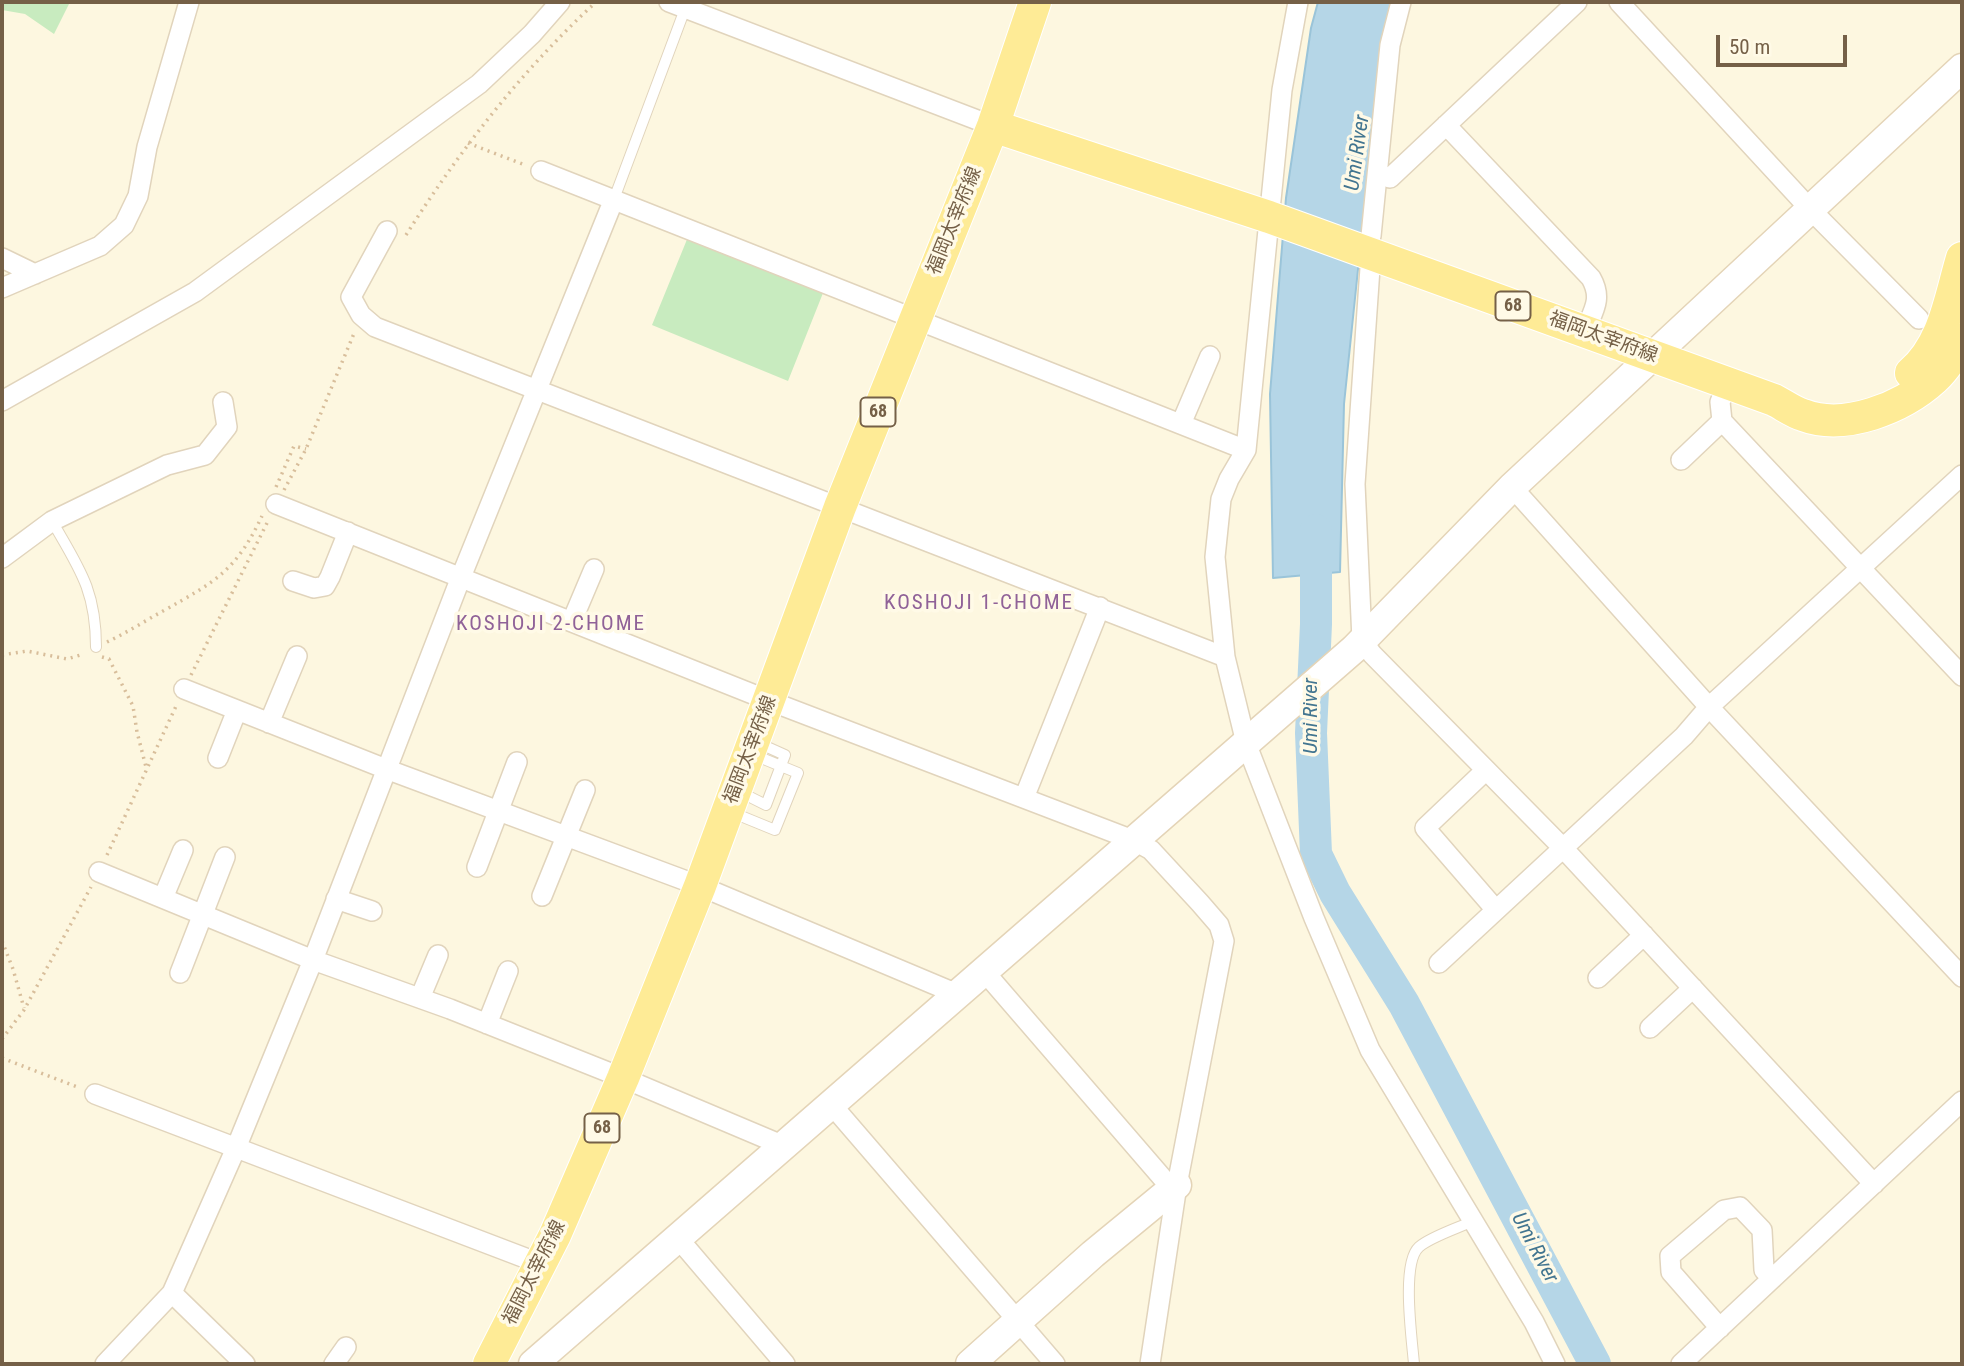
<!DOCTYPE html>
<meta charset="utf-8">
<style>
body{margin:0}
#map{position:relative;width:1964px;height:1366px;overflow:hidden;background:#fdf7e0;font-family:"Roboto Condensed",sans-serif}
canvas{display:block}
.frame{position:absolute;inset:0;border:4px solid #756047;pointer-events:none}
.scale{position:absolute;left:1716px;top:35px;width:131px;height:32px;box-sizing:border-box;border:4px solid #756047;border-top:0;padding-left:9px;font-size:21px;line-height:24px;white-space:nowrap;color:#756047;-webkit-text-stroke:5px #fffae7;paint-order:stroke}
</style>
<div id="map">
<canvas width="1964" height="1366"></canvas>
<div class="frame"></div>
<div class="scale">50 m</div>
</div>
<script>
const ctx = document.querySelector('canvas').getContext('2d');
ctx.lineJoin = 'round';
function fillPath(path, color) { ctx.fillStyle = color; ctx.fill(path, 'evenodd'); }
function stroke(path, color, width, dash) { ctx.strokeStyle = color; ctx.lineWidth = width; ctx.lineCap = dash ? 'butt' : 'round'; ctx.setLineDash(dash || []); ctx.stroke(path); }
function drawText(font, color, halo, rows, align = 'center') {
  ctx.font = font + ' "Roboto Condensed","Noto Sans JP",sans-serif'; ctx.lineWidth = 7; ctx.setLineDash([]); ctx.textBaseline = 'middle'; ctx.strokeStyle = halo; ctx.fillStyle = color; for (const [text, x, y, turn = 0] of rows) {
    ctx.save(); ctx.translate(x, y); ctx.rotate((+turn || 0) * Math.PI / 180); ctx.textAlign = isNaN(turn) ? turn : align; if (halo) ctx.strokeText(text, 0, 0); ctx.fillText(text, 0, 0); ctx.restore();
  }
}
fillPath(new Path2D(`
 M2,2H70L54,34L25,14L2,10Z
 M688,237L823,293L788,381L652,325Z`), '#c8ebbf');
const water = new Path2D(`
 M1318,2H1392L1379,67L1344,404L1340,572L1273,578L1270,394L1286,198L1311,28Z`);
fillPath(water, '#b5d6e7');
stroke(water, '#9ac4d9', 2);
stroke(new Path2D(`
 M1316,530V624L1311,733L1316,854L1335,893L1404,1004L1595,1364`), '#b5d6e7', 32);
const lane = new Path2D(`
 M614,199L685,9
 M52,521C79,568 96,590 96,647
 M740,792L766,805L785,755L756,742
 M731,812L775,830L798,773L754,755
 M1414,1364C1412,1339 1401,1263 1419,1247C1430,1237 1458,1228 1473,1221`);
const street = new Path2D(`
 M669,2L993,126
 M1298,2L1282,90L1246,450L1229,479L1221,499L1215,557L1225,657L1246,743L1314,918L1370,1050L1534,1322L1555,1364
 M1619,2L1810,209L1919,319
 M1446,125L1591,278C1603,299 1593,311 1585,331
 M541,171L1246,450
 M1390,178L1577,2
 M387,231L351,297L361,315L375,327L1225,657
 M1371,236L1390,45L1401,2
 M2,258L35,274
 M1370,268L1355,484L1362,640L1372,654L1563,848L1874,1184
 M2,288L100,246L124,225L138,196L147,147L189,2
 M1728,383L1720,402L1722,421L1962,676
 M2,401L195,292L479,84L532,34L560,2
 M1181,424L1210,356
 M1681,460L1722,421
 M1512,487L1709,707L1962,977
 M276,504L770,701L1133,840L1151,850L1200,903L1219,925L1224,941L1177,1185L1150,1364
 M2,558L52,521L167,465L205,455L227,427L223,402
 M293,581L314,588L325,586L330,577L348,532
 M572,621L594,569
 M184,689L386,769L700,886L957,994
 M269,723L297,656
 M218,758L237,710
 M1486,770L1425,828L1496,910
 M1024,798L1100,607
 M477,867L517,762
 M99,872L313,960L450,1009L623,1078L784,1146
 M542,896L585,790
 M163,898L183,850
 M336,899L372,911
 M1439,963L1684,736L1709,707L1962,475
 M983,970L1172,1189
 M180,973L225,857
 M1598,978L1644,935
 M420,998L438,955
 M487,1024L508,971
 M1650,1028L1693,988
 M95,1094L541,1264
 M831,1104L1055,1364
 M677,1237L785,1364
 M172,1293L245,1364
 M1720,1328L1671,1272L1670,1256L1724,1210L1740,1207L1762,1230L1764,1270L1772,1279
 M105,1364L172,1293L236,1148L313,960L461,577L614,199
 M334,1364L346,1347
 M1681,1364L1962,1101`);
const secondary = new Path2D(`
 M533,1364L1354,649L1512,487L1962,68
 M970,1364L1093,1254L1177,1185`);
const primary = new Path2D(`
 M993,126L1269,217L1774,400C1784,405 1793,412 1803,415C1845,431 1902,408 1934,379C1946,368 1954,354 1962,340
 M1911,373C1944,345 1950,298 1962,258
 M489,1364L555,1235L623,1078L700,886L840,507L993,126L1035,2`);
stroke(lane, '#e1d4bc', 12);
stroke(street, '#e1d4bc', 22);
stroke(secondary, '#e4d4b7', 31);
stroke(primary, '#fff', 34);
stroke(new Path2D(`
 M468,143L525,165
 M406,235C460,150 522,70 596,2
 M276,487L294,446L306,449
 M284,490L306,449L355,331
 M107,642C126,633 145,621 163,611C215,582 236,571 262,516
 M2,655L27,651L67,659L84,654
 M102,657L109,659L133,706L137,732L146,767
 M191,675L269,519
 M107,855L177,704
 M2,941L13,969L24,1008
 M2,1039L24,1010L91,887
 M2,1058L80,1088`), '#d8be9b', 3.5, [2, 5]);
stroke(lane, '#fff', 10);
stroke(street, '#fff', 19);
stroke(secondary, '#fff', 28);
stroke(primary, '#feeb96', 32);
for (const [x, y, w] of [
 [1513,306,35],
 [878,412,35],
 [602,1128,35]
]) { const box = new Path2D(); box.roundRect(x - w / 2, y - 14.5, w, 29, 5); ctx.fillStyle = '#fffae7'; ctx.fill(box); stroke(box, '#756047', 2); }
drawText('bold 18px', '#756047', null, [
 ["68",1513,306],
 ["68",878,412],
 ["68",602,1128]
]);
drawText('19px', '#756047', '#fffae7', [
 ["福岡太宰府線",955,221,-68],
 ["福岡太宰府線",1603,338,20],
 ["福岡太宰府線",751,750,-69],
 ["福岡太宰府線",535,1273,-63]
]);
drawText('italic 21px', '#427590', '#fffae7', [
 ["Umi River",1358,153,-82],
 ["Umi River",1312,716,-90],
 ["Umi River",1534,1248,62]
]);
ctx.letterSpacing = '2px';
drawText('21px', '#906298', '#fffae7', [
 ["KOSHOJI 1-CHOME",979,604],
 ["KOSHOJI 2-CHOME",551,625]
]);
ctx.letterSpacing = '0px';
</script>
